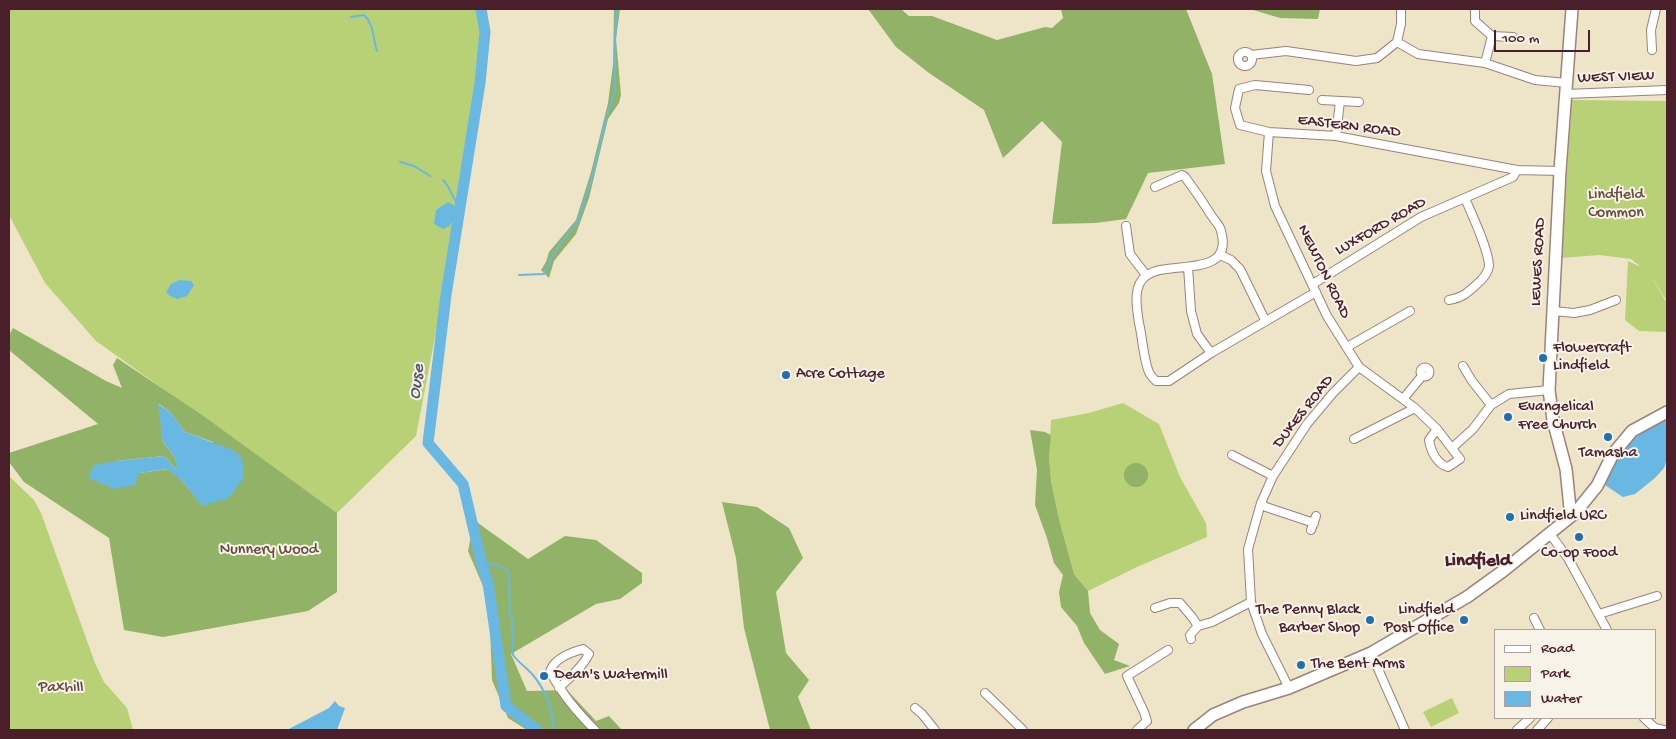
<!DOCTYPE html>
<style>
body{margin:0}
#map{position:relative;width:1676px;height:739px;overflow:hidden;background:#eee4c7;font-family:"Gochi Hand",sans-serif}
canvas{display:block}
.frame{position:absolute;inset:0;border:10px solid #4a1f2b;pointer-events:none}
.legend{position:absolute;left:1494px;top:629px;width:162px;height:90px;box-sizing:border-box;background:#f7f3e8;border:1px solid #b29e9c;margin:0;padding:6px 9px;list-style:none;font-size:15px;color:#4a1f2b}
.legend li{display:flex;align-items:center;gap:10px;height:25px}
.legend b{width:25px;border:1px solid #b29e9c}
.scale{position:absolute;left:1494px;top:30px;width:96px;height:22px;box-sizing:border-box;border:2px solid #4a1f2b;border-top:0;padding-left:6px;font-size:15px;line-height:18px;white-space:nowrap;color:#4a1f2b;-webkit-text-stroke:4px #f7f3e8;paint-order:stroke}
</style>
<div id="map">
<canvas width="1676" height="739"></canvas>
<div class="frame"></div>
<ul class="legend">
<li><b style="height:6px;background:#fff"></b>Road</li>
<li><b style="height:14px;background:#b9d176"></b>Park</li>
<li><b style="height:14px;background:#69b7e3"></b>Water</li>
</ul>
<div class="scale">100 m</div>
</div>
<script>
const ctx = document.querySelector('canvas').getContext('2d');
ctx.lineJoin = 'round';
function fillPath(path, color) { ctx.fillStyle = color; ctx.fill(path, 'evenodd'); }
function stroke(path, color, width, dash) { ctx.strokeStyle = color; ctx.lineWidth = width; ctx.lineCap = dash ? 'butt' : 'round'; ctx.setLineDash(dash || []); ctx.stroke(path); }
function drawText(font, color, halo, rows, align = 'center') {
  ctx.font = font + ' "Gochi Hand",sans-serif'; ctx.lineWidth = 4; ctx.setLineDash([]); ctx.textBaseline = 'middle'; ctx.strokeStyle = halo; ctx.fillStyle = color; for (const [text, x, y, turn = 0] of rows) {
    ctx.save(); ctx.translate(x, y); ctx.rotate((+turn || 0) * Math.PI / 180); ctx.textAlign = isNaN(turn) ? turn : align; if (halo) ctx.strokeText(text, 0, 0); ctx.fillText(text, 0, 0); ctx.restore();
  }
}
fillPath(new Path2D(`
 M9,9H478L483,34L475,92L471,138L460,207L416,436L337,513L96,341L45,283L9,215Z
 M1572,100L1667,101V301L1650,275L1667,303L1666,332L1639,331L1625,320L1628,261L1641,267L1631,259L1599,255L1561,258Z
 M1123,403L1159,424L1180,477L1206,523L1207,537L1137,567L1088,591L1074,574L1059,519L1051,481L1049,456L1051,420L1089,413Z
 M9,476L34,500L41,513L95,663L104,682L127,708L133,730H9Z
 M1452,698L1459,713L1431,727L1423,712Z`), '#b9d176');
fillPath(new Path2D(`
 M614,9H620L616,39L621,95L619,103L608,119L589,198L576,234L554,261L549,278L541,270L546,262L549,252L576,220L591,172L608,103L613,65Z
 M868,9H901L909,16H932L997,40L1045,27L1052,28L1063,18L1061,9H1186L1212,74L1225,164L1148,173L1126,219L1095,223L1052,224L1062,142L1042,121L1003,158L984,110L929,73L896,47Z
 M1250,9H1320L1318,19L1280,18Z
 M13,328L106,381L122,388L113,365L117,358L202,415L337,513V592L308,611L163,637L124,630L109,538L24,482L9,462V453L98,424L9,350V335ZM159,404L170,412L185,432L213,442L202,505L184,483L169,469L139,473L116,461L164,456L178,471L175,458L163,442Z
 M1030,430L1045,432L1051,435L1049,456L1051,481L1059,519L1074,574L1088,591L1090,613L1100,630L1119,644L1114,660L1130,666L1105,674L1084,643L1077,626L1061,607L1059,592L1063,575L1054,563L1047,538L1035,505L1037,470Z
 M1124 475a12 12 0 1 1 24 0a12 12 0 1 1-24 0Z
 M722,502L757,507L789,528L803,558L776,592L786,653L809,680L798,697L811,730H770L744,628L736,558Z
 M474,520L528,559L565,536L596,540L642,573V583L620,599L596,604L511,654L527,691L567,690L596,721L609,716L622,730H527L508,718L492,680L489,600L468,551Z`), '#92b367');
fillPath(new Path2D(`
 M448,202L455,206L456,217L449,226L444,229L437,226L434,223L436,210Z
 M179,280L191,281L194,285L187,296L177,299L170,296L166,292L171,284Z
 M158,404L170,412L185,432L233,450L242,458L244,477L229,498L202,506L184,483L168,469L139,473L135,485L115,489L88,478L94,465L116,461L164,456L177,470L175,458L163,442Z
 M1667,418V459L1664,468L1655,478L1635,494L1623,497L1605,485C1610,476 1613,466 1618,456C1629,436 1648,428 1667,418Z
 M335,701L339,706L345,708L337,730H287L329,708Z`), '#69b7e3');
stroke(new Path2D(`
 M351,17L364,15C374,24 373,39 377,51
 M400,162L414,166L430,176
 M443,180C451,188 451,197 460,206
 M519,275L544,274L555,251L578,221L594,170L606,118L615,91V40L617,9
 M482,565C491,563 500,565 507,570L509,580L510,613L512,619L513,655C519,663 527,668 533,675C546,691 553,710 554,730`), '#69b7e3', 2);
stroke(new Path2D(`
 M481,9L485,32L480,83L446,295L428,443L463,484L482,565L488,583L506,706L537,730`), '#69b7e3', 11);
const minor = new Path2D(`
 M1475,9V21L1492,36L1513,37
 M1397,42L1401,24V9
 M1652,50L1651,30L1656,9
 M1238 59a7 7 0 1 1 14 0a7 7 0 1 1-14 0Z
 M1251,55L1286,51L1356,61L1377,58L1397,42L1418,54L1485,63L1535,80L1567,83
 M1485,63L1492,36
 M1309,90L1255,85L1239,89L1235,108L1240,125L1269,132L1336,136L1517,170L1560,171
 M1566,94L1667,90
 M1322,100L1359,102
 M1269,132L1266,171L1275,206L1327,316L1359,367L1415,408L1437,429L1460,459L1448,467C1437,464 1431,452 1429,440L1437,429
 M1336,136L1340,101
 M1155,187L1182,175L1185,177C1194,189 1203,202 1211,215C1214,220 1220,225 1221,231C1235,280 1167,259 1146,276C1132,286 1137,309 1139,323C1142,335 1144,362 1149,372C1150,375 1153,378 1156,381H1169L1211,353L1316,292
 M1126,226L1130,254L1146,275
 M1220,255L1231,260L1240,269L1265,320
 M1188,267L1191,311L1197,334L1211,353
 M1313,284L1421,217L1513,177L1517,170
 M1449,300C1462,298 1467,293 1476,285C1482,280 1488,274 1489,266C1489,250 1471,213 1465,198
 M1553,311L1574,313L1590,310L1616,300
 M1347,347L1410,311
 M1463,366L1472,381L1491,405
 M1420.5 372a4.5 4.5 0 1 1 9 0a4.5 4.5 0 1 1-9 0Z
 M1403,399L1422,376
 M1354,439L1415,408
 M1452,448L1473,429L1491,405L1509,394L1549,390
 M1232,455L1273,476
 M1261,503L1266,507L1314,523
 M1311,530L1316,516
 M1550,534L1568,558L1607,630
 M1155,608L1170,603H1180L1192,617L1198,626
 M1599,614L1657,596
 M1534,618L1540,630
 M1191,639L1190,635L1198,626L1212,622L1251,602
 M1371,653L1405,730
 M559,688C570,677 582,668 589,654L583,649C572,652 553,659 550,672C564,696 576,711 595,730
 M1289,688L1262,634L1251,602L1248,549L1261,503L1273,476L1307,424L1333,393L1359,367
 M985,693L1023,730
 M915,708L922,714L935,730
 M1644,718L1655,728L1664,730
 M1137,730L1147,721L1144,712L1127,676L1168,650
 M1517,730L1530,718
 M1537,730L1548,718`);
const secondary = new Path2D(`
 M1572,9L1560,171L1549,390L1553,420L1566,469L1570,508L1575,513
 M1194,730L1213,715L1243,702L1289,688L1371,653L1467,597L1503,571L1575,513L1597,486L1613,454L1632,431L1667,412`);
stroke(minor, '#9c8279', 10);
stroke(secondary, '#9c8279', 14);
stroke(minor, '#fff', 8);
stroke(secondary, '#fff', 11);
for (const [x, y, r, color] of [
 [1543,358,5,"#1f6fb2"],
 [786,375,5,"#1f6fb2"],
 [1508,417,5,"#1f6fb2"],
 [1608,437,5,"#1f6fb2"],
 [1510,517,5,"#1f6fb2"],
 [1579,537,5,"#1f6fb2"],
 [1370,620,5,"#1f6fb2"],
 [1464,620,5,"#1f6fb2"],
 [1301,665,5,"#1f6fb2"],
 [544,676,5,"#1f6fb2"]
]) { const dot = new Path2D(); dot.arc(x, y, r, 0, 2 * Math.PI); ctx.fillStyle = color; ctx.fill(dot); stroke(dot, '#f7f3e8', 2); }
drawText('16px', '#4a1f2b', '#f7f3e8', [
 ["WEST VIEW",1616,78,-2],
 ["EASTERN ROAD",1349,127,7],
 ["LUXFORD ROAD",1381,227,-30],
 ["LEWES ROAD",1539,262,-87],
 ["NEWTON ROAD",1323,272,64],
 ["DUKES ROAD",1304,412,-52]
]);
drawText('16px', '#664c3e', '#f7f3e8', [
 ["Lindfield",1616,196],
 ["Common",1616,214],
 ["Nunnery Wood",269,551],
 ["Paxhill",61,689]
]);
drawText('16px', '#4a1f2b', '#f7f3e8', [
 ["Flowercraft",1553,349],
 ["Lindfield",1553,367],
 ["Acre Cottage",796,375],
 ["Evangelical",1518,408],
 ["Free Church",1518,426],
 ["Tamasha",1608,454,"center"],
 ["Lindfield URC",1520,517],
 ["Co-op Food",1579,554,"center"],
 ["The Penny Black",1360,611,"right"],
 ["Barber Shop",1360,629,"right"],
 ["Lindfield",1454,611,"right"],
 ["Post Office",1454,629,"right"],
 ["The Bent Arms",1311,665],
 ["Dean's Watermill",554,676]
], 'left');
drawText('italic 18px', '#55546b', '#f7f3e8', [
 ["Ouse",418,382,-83]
]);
drawText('bold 19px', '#4a1f2b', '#f7f3e8', [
 ["Lindfield",1478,562]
]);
</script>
